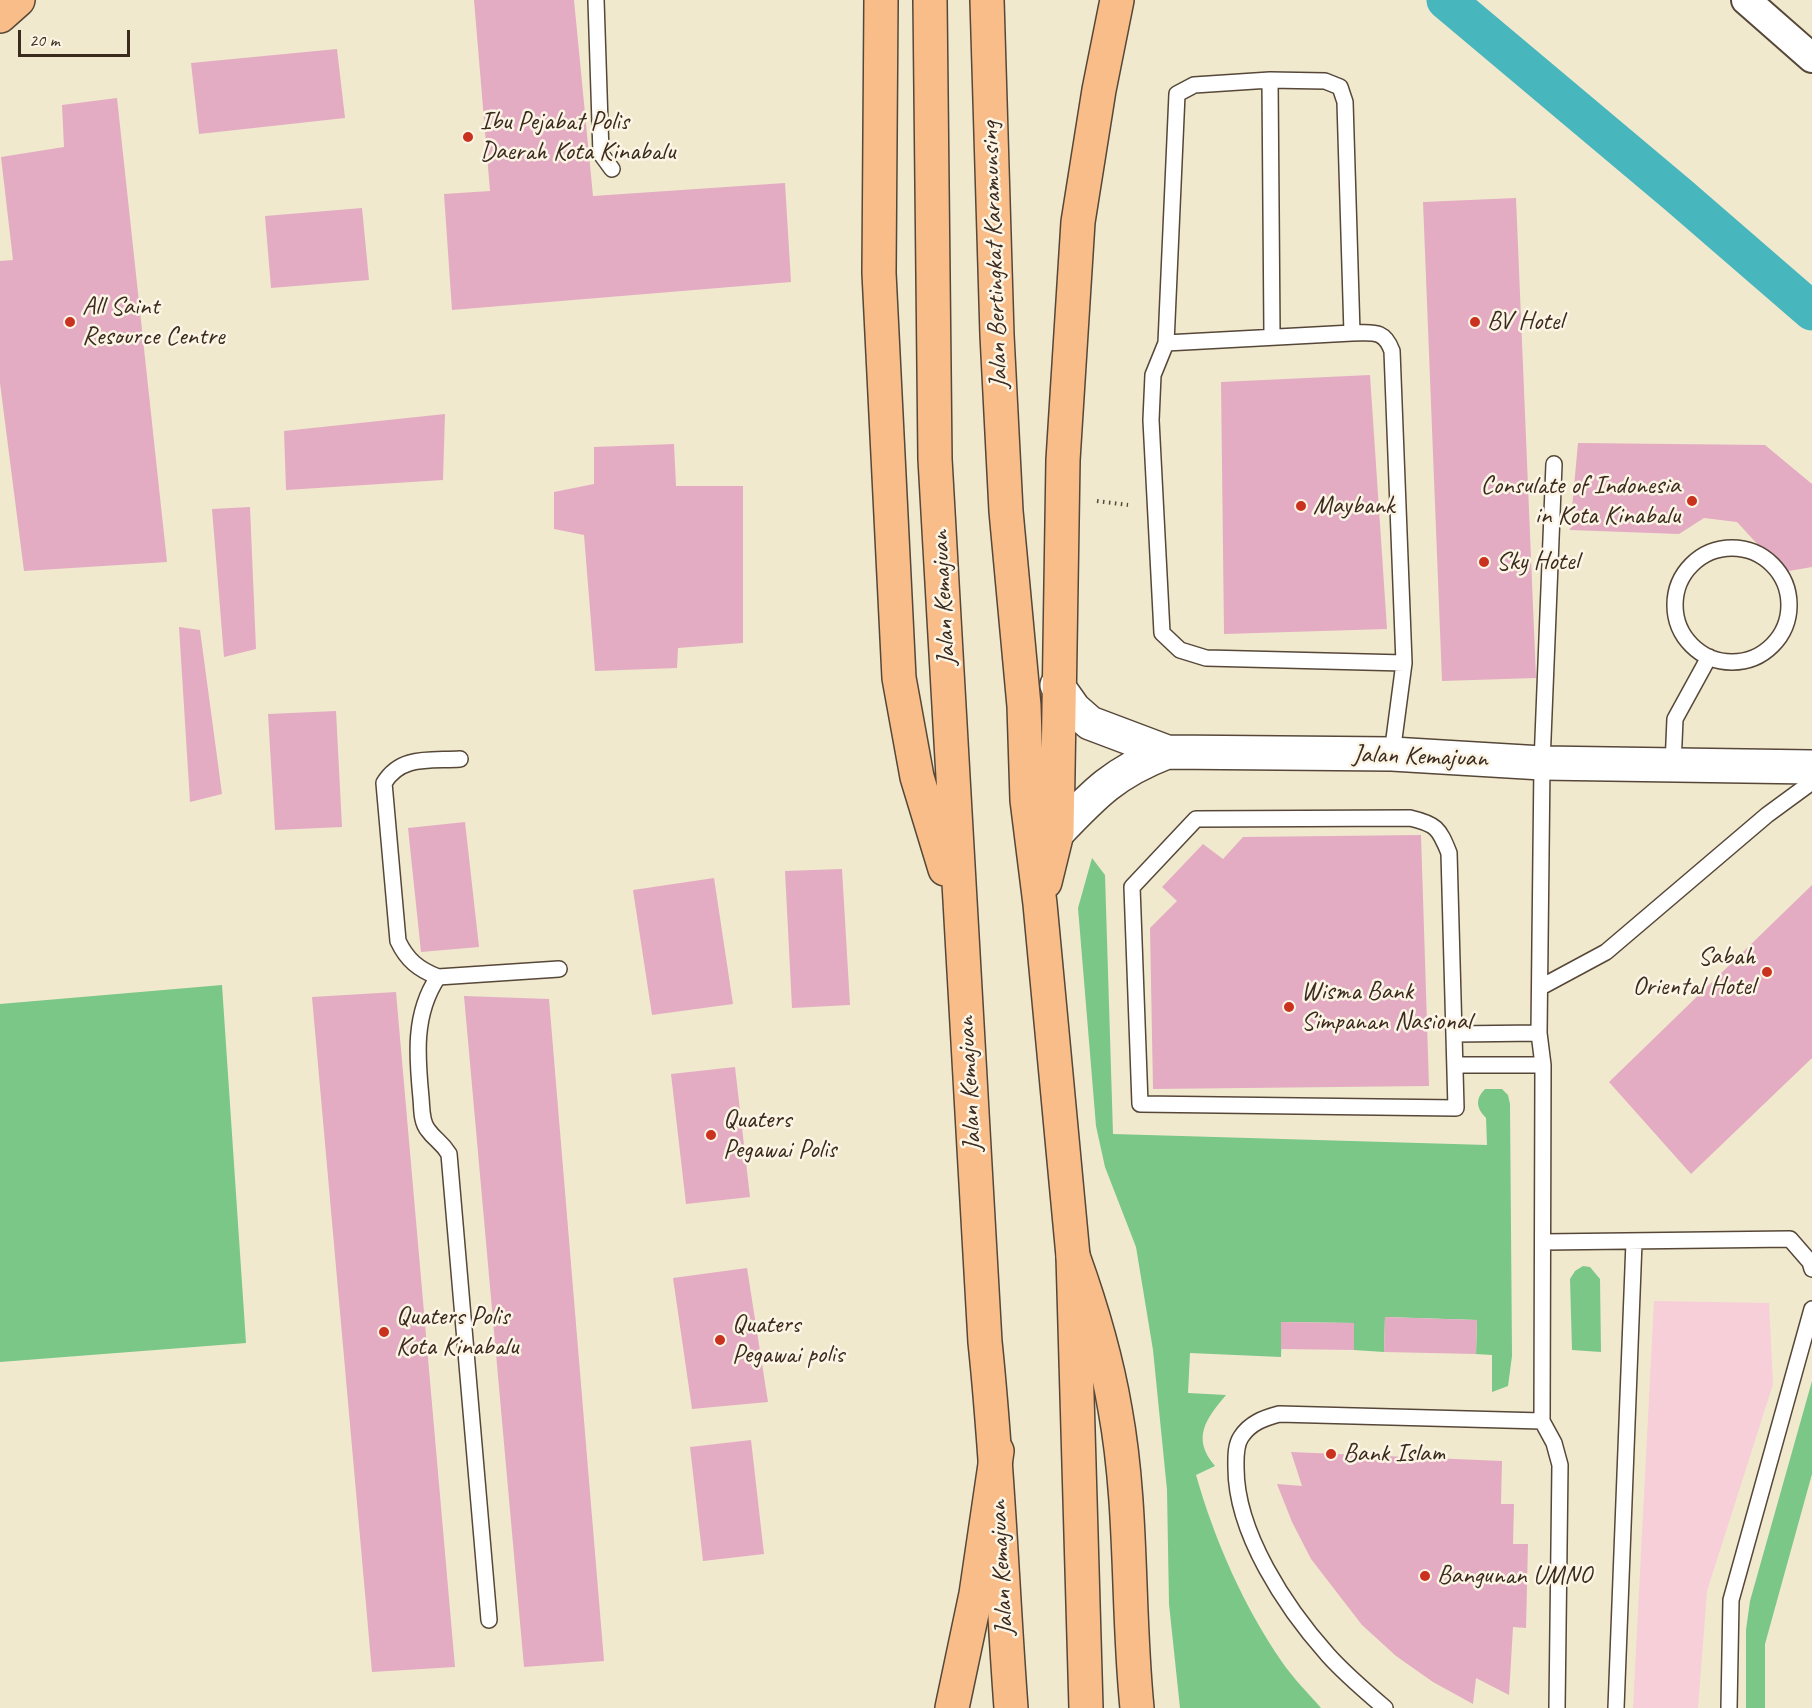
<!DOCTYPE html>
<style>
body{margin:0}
#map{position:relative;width:1812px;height:1708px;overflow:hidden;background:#f0e9ce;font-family:Caveat,sans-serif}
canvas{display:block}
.scale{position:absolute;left:18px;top:30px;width:112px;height:27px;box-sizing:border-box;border:3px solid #3b2a1e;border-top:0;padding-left:8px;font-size:18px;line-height:21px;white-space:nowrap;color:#3b2a1e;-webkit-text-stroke:4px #fcf5e5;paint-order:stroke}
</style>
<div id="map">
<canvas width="1812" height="1708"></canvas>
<div class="scale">20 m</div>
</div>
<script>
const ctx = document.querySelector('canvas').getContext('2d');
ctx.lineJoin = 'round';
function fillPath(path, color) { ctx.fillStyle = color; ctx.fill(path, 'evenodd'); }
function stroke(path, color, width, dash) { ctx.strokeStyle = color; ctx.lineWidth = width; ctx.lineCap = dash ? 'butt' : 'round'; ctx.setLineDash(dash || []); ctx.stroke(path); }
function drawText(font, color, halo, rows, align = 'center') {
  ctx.font = font + ' Caveat,sans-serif'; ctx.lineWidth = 5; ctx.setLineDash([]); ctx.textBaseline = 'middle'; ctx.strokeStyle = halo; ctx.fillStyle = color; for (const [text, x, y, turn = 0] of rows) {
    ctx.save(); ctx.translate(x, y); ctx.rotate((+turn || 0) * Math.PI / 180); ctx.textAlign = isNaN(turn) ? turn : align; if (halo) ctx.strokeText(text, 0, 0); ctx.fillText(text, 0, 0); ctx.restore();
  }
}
fillPath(new Path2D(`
 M1654,1301L1769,1303L1773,1384L1707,1591L1698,1708H1633Z`), '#f6cfd8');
fillPath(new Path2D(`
 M1092,858L1105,875L1113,1134L1487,1145L1486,1118C1476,1108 1475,1099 1485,1089H1502L1508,1095L1510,1104L1512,1356L1508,1386L1492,1392V1355L1476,1354L1477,1320L1385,1317L1384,1352L1354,1350V1323L1282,1322L1281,1357L1190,1353L1188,1393L1226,1395C1206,1419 1191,1438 1215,1466L1196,1475C1215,1541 1243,1605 1282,1662C1293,1678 1308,1693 1321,1708H1180L1169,1604L1167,1490L1153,1350L1136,1247L1105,1167L1096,1126L1078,908Z
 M222,985L246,1343L0,1362V1004Z
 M1583,1266L1590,1267L1600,1279L1601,1352L1572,1350L1570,1279L1575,1271Z
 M1812,1381V1474L1765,1644V1708H1746V1630L1750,1601Z`), '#7ac787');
stroke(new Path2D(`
 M1446,0L1678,195L1812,311`), '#47b6bd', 39);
fillPath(new Path2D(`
 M474,0H574L593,196L785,183L791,282L452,310L444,194L490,191Z
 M337,49L345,118L199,134L191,63Z
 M117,98L167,562L24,571L0,383V261L13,260L1,157L64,147L62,105Z
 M1516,198L1536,678L1442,681L1423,202Z
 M362,208L369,280L271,288L265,216Z
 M1370,375L1387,629L1224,634L1221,382Z
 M445,414L443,480L286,490L284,431Z
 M1578,443L1765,445L1812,484V567L1783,572L1737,522L1704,518L1679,534L1570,530Z
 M674,444L676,486H743V643L678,648L677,668L595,671L584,535L554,529V492L594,484V447Z
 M250,507L256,649L224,657L212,509Z
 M179,627L200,630L222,794L190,802Z
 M336,711L342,827L275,830L268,714Z
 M465,822L479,947L421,952L408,828Z
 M1421,835L1429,1086L1153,1089L1150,928L1177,901L1162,887L1203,844L1223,859L1243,837Z
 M842,869L850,1005L792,1008L785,871Z
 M714,878L733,1004L652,1015L633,890Z
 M1812,885V1058L1691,1174L1609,1082Z
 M396,992L455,1667L372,1672L312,997Z
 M464,996L549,999L604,1661L524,1667Z
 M735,1067L750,1197L686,1204L671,1074Z
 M747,1268L768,1402L692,1409L673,1278Z
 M1385,1317L1477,1320L1476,1354L1384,1352Z
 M1281,1322L1354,1323V1350L1281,1349Z
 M751,1440L764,1554L703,1561L690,1447Z
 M1291,1452L1502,1461L1501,1504H1514L1513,1544H1528L1526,1628L1513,1627L1509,1695L1476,1678L1473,1704L1433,1682L1396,1656L1362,1625L1311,1559L1292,1522L1277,1484L1302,1486Z`), '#e3acc3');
const service = new Path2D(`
 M596,0L601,154L612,169
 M1270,80L1325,81L1340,87L1345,102L1352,333
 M1166,343L1177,94L1194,85L1270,80L1272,335
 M1554,464L1542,763L1539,1033L1543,1065L1542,1421L1554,1443L1560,1465L1557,1708
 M1675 605a57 57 0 1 1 114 0a57 57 0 1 1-114 0Z
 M1392,754L1404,663L1392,351C1384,329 1373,333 1352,333L1166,343L1153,375L1151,420L1162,633L1180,650L1206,658L1404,663
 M1673,765L1675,719L1709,657
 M1410,818C1436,824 1439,828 1449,853L1456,1108L1140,1104L1132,887L1196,819Z
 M438,977C418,969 407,960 398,941L384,783C401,755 430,761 460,759
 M1541,987L1606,952L1767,815L1812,782
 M1454,1034L1539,1033
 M1455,1065H1543
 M1544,1242L1790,1239L1810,1262L1812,1269
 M489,1620L449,1154C441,1141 435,1140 428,1130C421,1122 422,1108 421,1098C417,1057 413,1014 438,977L559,969
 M1385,1708C1365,1691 1345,1674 1328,1655C1286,1608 1236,1533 1236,1468C1236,1459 1235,1446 1241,1437C1250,1423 1264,1418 1279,1414L1542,1421
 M1616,1708L1634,1242
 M1729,1708L1731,1600L1812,1309`);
const minor = new Path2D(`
 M1746,0L1812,58`);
const tertiary = new Path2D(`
 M1057,685L1074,709L1090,723L1167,752
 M1057,833C1095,793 1115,772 1167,752L1392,754L1542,763L1812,767`);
const primary = new Path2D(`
 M881,0L879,273L899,678L917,777L945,869
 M930,0L935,459L985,1342C998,1464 1002,1586 1011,1708
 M987,0L997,335L1006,511L1024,706L1027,800L1040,904L1073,1256L1086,1708
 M0,16L18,0
 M1045,882L1057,833L1063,460L1078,222L1099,90L1117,0`);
const trunk = new Path2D(`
 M1073,1256C1091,1306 1106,1356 1115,1409C1133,1507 1127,1609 1137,1708
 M952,1708L976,1594L997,1451`);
stroke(service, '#564738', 18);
stroke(minor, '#564738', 32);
stroke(tertiary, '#564738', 36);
stroke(primary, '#564738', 36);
stroke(trunk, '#564738', 36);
stroke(new Path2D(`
 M1097,501L1128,505`), '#564738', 4, [1.5, 4.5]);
stroke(service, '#fff', 15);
stroke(minor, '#fff', 28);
stroke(tertiary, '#fff', 33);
stroke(primary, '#f8bd89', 33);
stroke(trunk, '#f8bd89', 33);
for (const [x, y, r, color] of [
 [468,137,6,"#c8321e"],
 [70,322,6,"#c8321e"],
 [1475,322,6,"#c8321e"],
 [1692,501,6,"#c8321e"],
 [1301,506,6,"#c8321e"],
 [1484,562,6,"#c8321e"],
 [1767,972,6,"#c8321e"],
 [1289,1007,6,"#c8321e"],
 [711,1135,6,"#c8321e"],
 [384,1332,6,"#c8321e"],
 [720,1340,6,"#c8321e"],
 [1331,1454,6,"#c8321e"],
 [1425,1576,6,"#c8321e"]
]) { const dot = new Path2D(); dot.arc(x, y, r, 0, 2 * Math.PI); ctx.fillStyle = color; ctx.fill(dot); stroke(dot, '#fcf5e5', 2); }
drawText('26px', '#3b2a1e', '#fcf5e5', [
 ["Ibu Pejabat Polis",480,122],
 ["Daerah Kota Kinabalu",480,152],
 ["All Saint",82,307],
 ["Resource Centre",82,337],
 ["BV Hotel",1487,322],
 ["Consulate of Indonesia",1680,486,"right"],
 ["in Kota Kinabalu",1680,516,"right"],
 ["Maybank",1313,506],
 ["Sky Hotel",1496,562],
 ["Sabah",1755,957,"right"],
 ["Oriental Hotel",1755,987,"right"],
 ["Wisma Bank",1301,992],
 ["Simpanan Nasional",1301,1022],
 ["Quaters",723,1120],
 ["Pegawai Polis",723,1150],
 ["Quaters Polis",396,1317],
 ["Kota Kinabalu",396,1347],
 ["Quaters",732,1325],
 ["Pegawai polis",732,1355],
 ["Bank Islam",1343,1454],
 ["Bangunan UMNO",1437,1576]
], 'left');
drawText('26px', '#3b2a1e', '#fcf5e5', [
 ["Jalan Bertingkat Karamunsing",995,255,-92],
 ["Jalan Kemajuan",944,598,-93],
 ["Jalan Kemajuan",1420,757,2],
 ["Jalan Kemajuan",970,1084,-93],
 ["Jalan Kemajuan",1002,1568,-93]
]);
</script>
